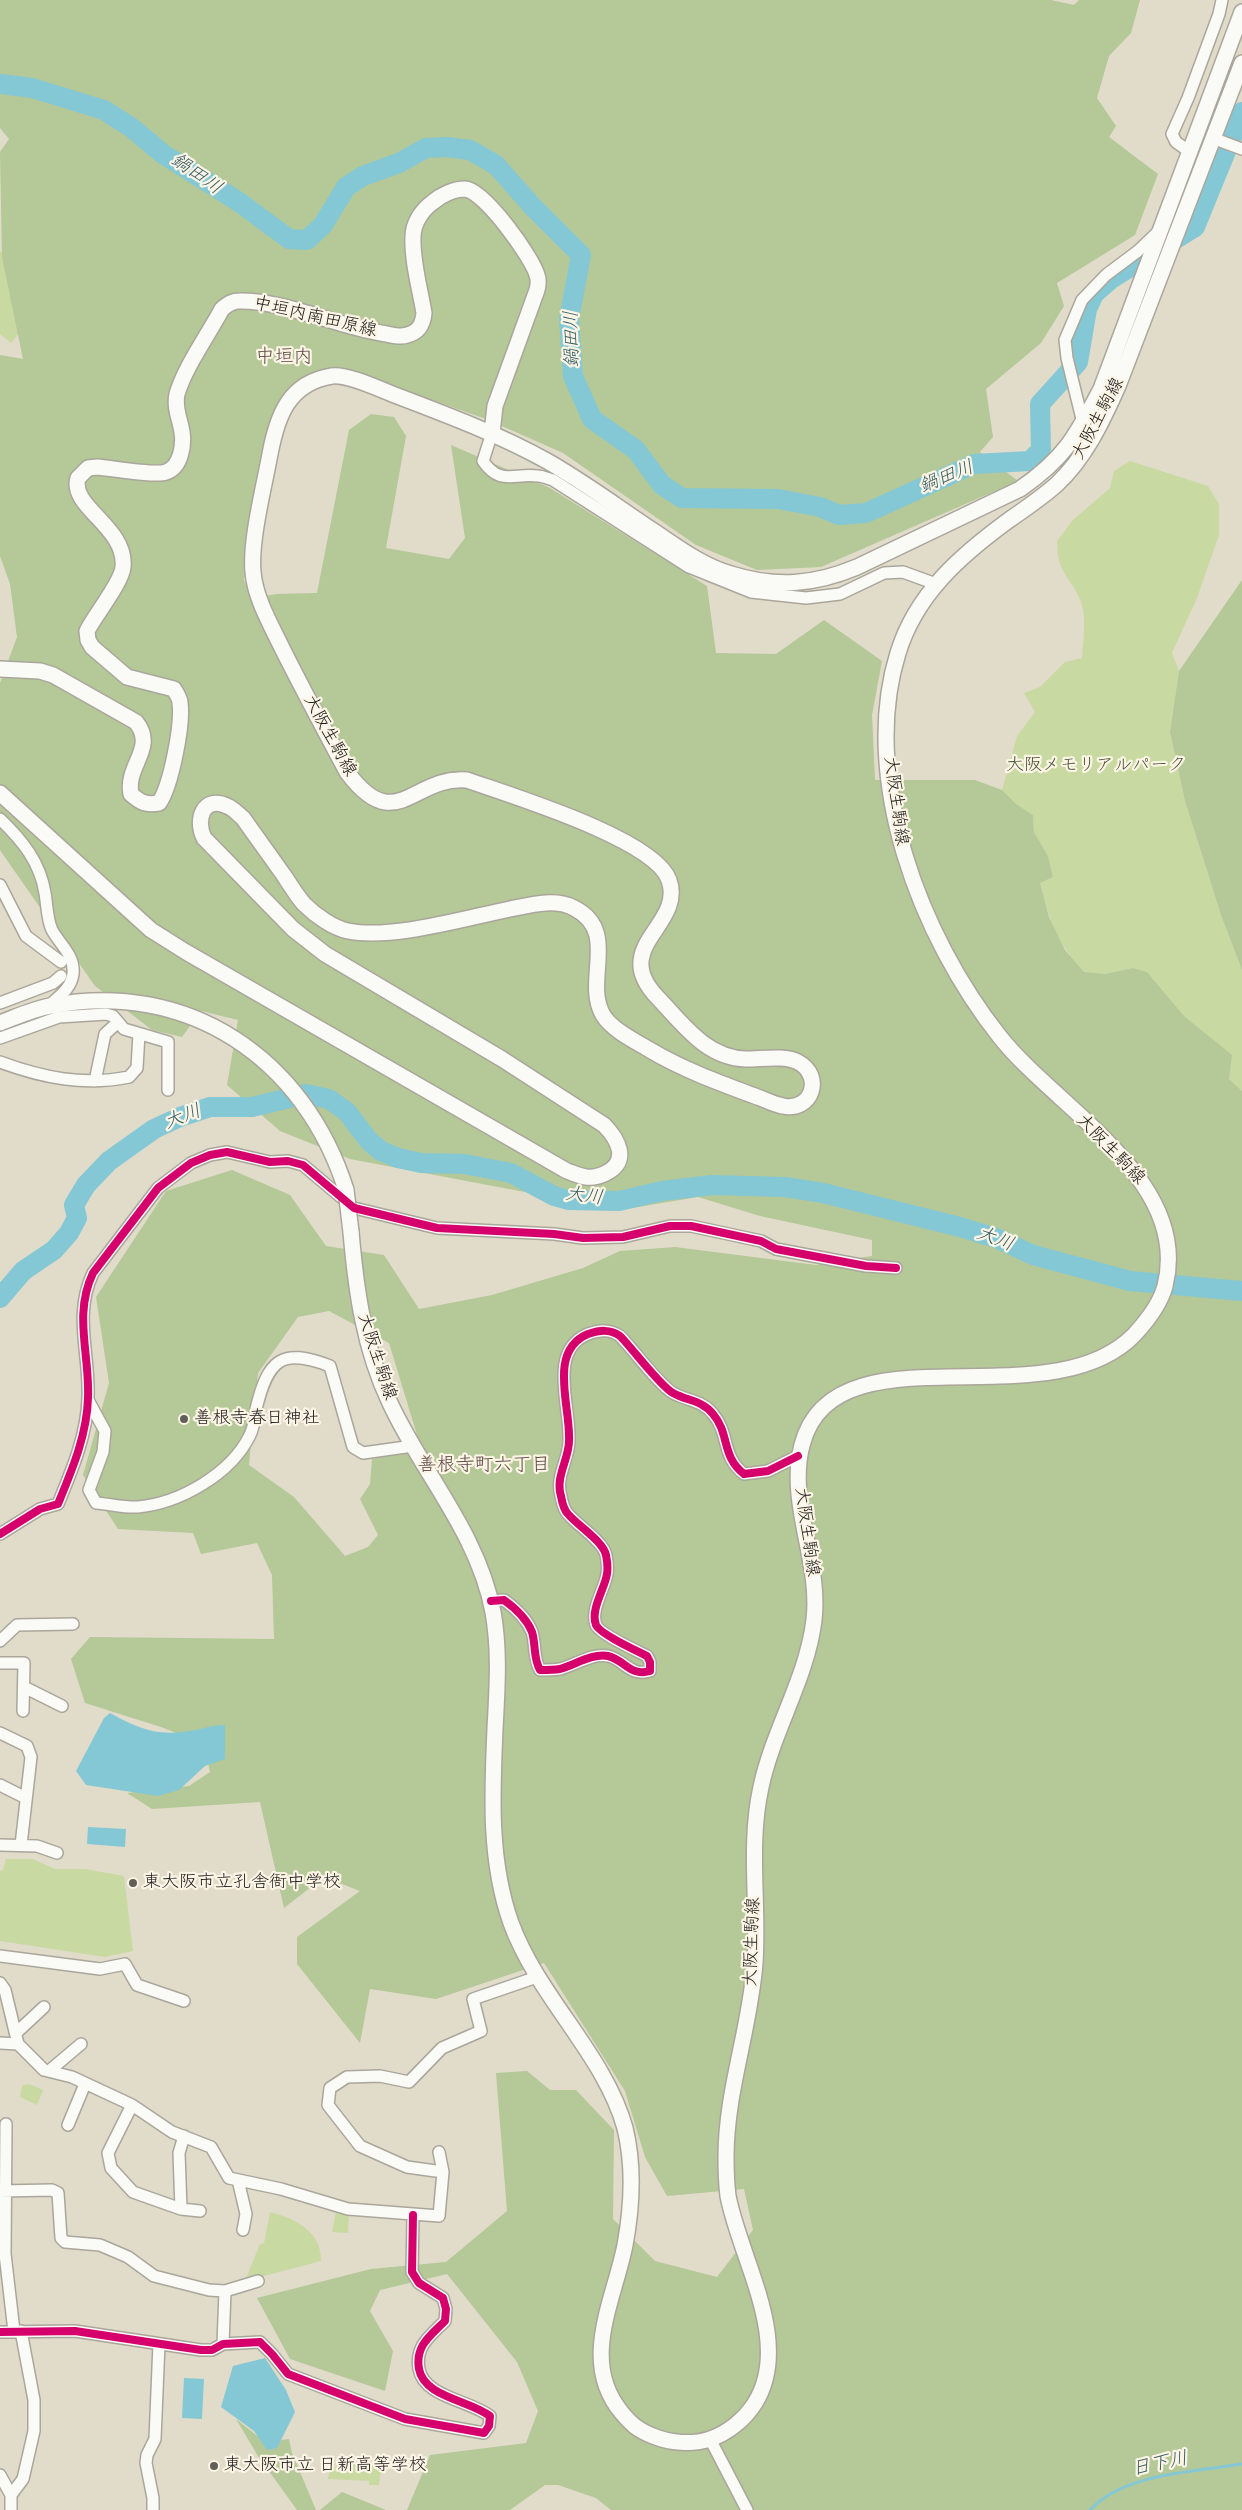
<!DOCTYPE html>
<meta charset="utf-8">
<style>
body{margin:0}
canvas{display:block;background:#e1dbc9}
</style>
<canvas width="1242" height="2510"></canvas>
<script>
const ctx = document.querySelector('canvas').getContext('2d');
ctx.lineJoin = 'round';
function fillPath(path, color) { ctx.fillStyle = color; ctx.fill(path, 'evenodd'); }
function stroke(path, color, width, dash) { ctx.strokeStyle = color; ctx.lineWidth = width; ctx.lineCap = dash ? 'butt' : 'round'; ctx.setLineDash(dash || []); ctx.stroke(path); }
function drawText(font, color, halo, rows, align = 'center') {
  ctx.font = font + ' Mynerve,"Klee One",sans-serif'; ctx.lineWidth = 4.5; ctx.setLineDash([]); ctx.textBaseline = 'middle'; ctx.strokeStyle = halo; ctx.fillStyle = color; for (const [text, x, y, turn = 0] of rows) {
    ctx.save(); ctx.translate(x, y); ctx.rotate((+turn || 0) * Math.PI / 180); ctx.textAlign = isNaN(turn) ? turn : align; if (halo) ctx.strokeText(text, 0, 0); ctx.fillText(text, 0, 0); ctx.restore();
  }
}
fillPath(new Path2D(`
 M0,251L9,258L28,322L11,343L0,334Z
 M1130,461L1208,486L1219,504V535L1197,598L1172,653L1179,671L1170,732L1185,801L1221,915L1242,970V1091L1229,1079L1231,1055L1184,1016L1147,972L1133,968L1105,974L1084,972C1056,941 1050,922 1040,883L1053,877L1048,856L1034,832L1033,815L1015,804L1002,790L1017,736L1035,712L1024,693L1040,687L1065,662L1082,658C1083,641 1087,619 1081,602C1071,576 1057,575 1057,541L1073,520L1110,488L1114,471Z
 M6,1859H33L55,1869H85L124,1876L133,1951L105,1957L0,1941V1871L3,1870Z
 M29,2084L43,2090L37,2105L20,2097L22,2086Z
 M270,2212C295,2218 322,2232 321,2261L245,2281L260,2244L264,2243Z
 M336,2212L349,2214L348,2233L332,2232Z
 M342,2461L382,2465L379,2485H369V2481L328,2479L329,2473Z`), '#c8daa2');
fillPath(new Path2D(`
 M0,0H1051L1074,5L1079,0H1140L1131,33L1109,56L1097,98L1116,126L1109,137L1158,174L1135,235L1057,283L1064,306L1041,343L986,389L993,437L980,452L1018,481L821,567L757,570L696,545L563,453L486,419L367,377L335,370L281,402L249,540L244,580L251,598L277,594L317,593L349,430L371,414L394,417L406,436L386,548L449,559L465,538L451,445L550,488L707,586L716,653L776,654L824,620L882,661L872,715L875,780H975L1002,790L1016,804L1033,815L1034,832L1048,856L1053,877L1040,883L1049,917L1065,950L1084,972L1105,974L1133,968L1147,972L1184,1016L1232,1055L1229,1079L1242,1091V2510H611L596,2498L558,2485H545L510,2510H407L430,2455L526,2443L538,2411L517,2362L447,2274L380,2290L370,2311L393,2351L385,2391L290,2359L257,2298L371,2269L446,2262L507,2211L496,2073L527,2071L550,2090H576L614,2130L613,2219L655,2261L717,2277L753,2230L744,2189L667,2196L645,2157L625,2091L544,1963L436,1999L370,1989L360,2043L297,1964V1937L360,1891L324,1877L284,1908L260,1802L152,1809L127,1793L189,1786L210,1772L204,1744L161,1727L85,1703L71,1659L90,1637L274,1639L272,1575L257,1543L201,1554L193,1533L118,1529L83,1475L109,1383L96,1297L166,1191L232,1170L290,1195L326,1246L384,1255L419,1309L492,1295L583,1268L620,1251L675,1247L816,1265L872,1256V1240L760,1216L698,1197L620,1210L350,1159L280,1131L227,1085L238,1020L201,1011L182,1037L152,1030L95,986L11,866L0,850V683L17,637L10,584L0,556V355L23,359L2,257L0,152L9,139L0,128ZM329,1311L389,1343L421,1448L372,1459L370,1484L360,1499L378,1535L368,1547L345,1556L294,1497L249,1465L258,1373L298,1317Z
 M1242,580V970L1221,915L1185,801L1170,732L1179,671Z
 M236,2419L265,2442L289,2439L292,2453L316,2510H297L258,2456Z
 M342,2492L386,2510H320Z`), '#b4c898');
fillPath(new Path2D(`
 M110,1713C141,1730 159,1737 195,1730C206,1728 213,1725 225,1725V1759L205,1766L179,1790L158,1796L86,1785L76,1771L104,1718Z
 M88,1827L126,1829L125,1847L87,1844Z
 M265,2358L286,2390L295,2412L277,2448L267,2450L254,2431L221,2407L233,2366Z
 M184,2378L204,2379L202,2419L182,2418Z`), '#84c8d5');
stroke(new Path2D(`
 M1090,2510C1124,2473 1195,2472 1242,2464`), '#84c8d5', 3);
stroke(new Path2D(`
 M0,84L32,88L104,110L132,128L163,154L239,202L289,239L307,240L323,225L346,187L363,176L399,163L426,148L447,147L470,150L496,165L533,207L581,255L569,319L573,376L592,419L636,450L662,485L682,498L778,499L820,507L839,515L866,513L974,464L1030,461L1041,450L1040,404L1078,362L1087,309L1094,294L1111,279L1195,227L1242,112
 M0,1298L23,1271L54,1250L69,1233L77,1218L74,1205L86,1185L109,1161L154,1129L180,1117L210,1107H252L306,1094L329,1099L347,1112L369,1141L381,1151L398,1158L421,1163L464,1164L511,1173L554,1196L568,1200L619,1201L662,1191L712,1185L785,1187L823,1193L960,1227L996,1238L1033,1255L1130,1281L1242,1291`), '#84c8d5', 20);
const minor = new Path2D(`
 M1215,139L1242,149
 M1190,152L1176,142L1172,134L1188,98L1219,14L1222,0
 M1083,423L1067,358L1065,340L1082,300L1106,275L1138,251L1159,231
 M492,433L483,461C500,486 513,473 538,476C543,476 548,479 553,480L689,567L751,592L806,598L840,594L884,573L903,572L936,584
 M0,819C22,840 40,862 45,893C47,904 47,920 52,930C60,945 75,955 73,974C71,989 59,996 49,1006
 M0,885L26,936L61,962
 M0,1003L53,983L61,976
 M0,1038L59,1017L106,1014L113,1016L124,1029L168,1042V1090
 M0,1062C43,1078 84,1086 129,1077L137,1068L139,1034
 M95,1081L105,1034L117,1023
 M88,1400L105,1431L103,1452L89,1490L96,1503C110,1504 125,1508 138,1507C180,1503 231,1474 250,1435C254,1427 255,1417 256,1409C268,1360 281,1347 330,1366L353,1447L363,1453L413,1446
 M0,1534L40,1509L58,1504C72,1470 87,1435 88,1398C90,1354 73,1315 93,1273L158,1188L191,1163L210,1155L227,1152L270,1162L288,1161L303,1165L354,1208L437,1228L554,1234L583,1238L623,1237L670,1226H691L761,1241L776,1249L866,1266L896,1268
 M491,1601L504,1600C515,1608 527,1619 532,1632C536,1645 533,1658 540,1670C546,1670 553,1670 560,1669C575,1665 592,1653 608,1656C625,1660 630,1677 650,1671V1662L647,1656C637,1651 600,1634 596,1625C590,1610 605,1588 607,1574C608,1568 607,1560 606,1555C603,1541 577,1525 568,1514C564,1510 562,1502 561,1496C555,1477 569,1459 569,1441C571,1407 547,1351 588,1334C600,1330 610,1329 620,1336C632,1348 661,1387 673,1393C687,1401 702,1400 713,1414C730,1434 721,1456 744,1474L768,1471L798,1456
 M0,1641L17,1625L73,1624
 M0,1663H24L23,1711
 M24,1687L62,1706
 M0,1733L27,1746L31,1757L21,1845
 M0,1785L26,1798
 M0,1845L37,1846L57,1853
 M0,1956L100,1969L125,1964L137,1985L184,2001
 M0,1983L5,1990L18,2044L44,2070L72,2077L132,2105L172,2132L211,2147L229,2178L281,2189L348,2209L439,2216L443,2172L439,2152
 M16,2033L44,2007
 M0,2043L18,2044
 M49,2071L81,2044
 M132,2105L108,2153L111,2168L133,2192L181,2209L200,2211
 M6,2124L5,2254L14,2331
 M68,2125L85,2084
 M443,2172L407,2167L360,2146L328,2105L330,2088L347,2077L380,2076L409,2082L442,2048L481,2031L473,1999L537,1977
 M238,2180L246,2214L243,2230
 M0,2191L52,2190L58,2193L61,2238L65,2242L100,2245L128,2257L154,2276L209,2290L225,2291L258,2281
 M181,2209L179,2153L184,2136
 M0,2332L75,2331L201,2350H212L223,2344L260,2342L272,2354L288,2374L405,2419L484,2433L489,2426L490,2416C469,2400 424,2397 419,2369C415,2346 430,2336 445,2321L446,2309L443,2298L419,2283L412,2272L413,2215
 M223,2344L225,2291
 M710,2439L747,2510
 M0,2475L11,2495
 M11,2510V2495L23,2479L34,2431V2400L21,2331
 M153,2510V2498L146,2463L147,2455L155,2439L159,2344`);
const major = new Path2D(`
 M0,669L40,671L53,675L136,722C157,748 125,766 131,794C141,803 146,805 159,803C171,786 183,724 180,703C180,698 176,693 174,689L127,677L92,647L88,640L87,631C95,615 122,582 123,567C127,527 69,507 78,478L88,468L97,467C111,468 155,476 166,472C181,467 184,445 182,432C180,419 174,408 177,394C185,367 208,335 222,309C227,305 231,301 239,301C282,300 337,326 381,333C389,334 400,338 407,335C419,332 423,324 424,313C420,289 412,261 413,237C413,223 422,210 433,202C441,195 454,189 465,189C484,190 532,257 537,275C539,280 538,286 537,290L495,406L492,433
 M0,793L151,930L186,952L567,1171C573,1173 580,1176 586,1177C593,1178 600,1176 606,1173C630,1161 618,1139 604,1125L502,1059L325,954L293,929L204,838C195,820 203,795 227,806C233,808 238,814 243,818C257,838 271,857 285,877C291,886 297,896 304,904C315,915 333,928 348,931C392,940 465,918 510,909C530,905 555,898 574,908C620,931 583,981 603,1015C612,1030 635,1041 650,1050C682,1069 717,1082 752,1095C762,1098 772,1104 783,1106C812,1112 824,1076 798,1062C785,1055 762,1059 746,1059C706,1058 683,1024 658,998C608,946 685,926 669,880C655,839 509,795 467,780C413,775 396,838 347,772C325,731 303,690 282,648C271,625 255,598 253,572C250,541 264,487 270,454C277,417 288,383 332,376C349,374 383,391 400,397C450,416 500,435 547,461C584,482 619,508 655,532C679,548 703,566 731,574C776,588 814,585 857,567L1020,489C1065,458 1076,436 1101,389L1242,12
 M0,1023C16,1017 33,1009 50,1006C188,979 305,1059 346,1190
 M351,1232C356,1290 364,1349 390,1403C423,1474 478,1533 493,1612C500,1651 497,1690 495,1729C492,1795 489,1861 511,1923C538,1997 605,2055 625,2128C634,2165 632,2207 625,2245C614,2301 579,2362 622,2413C632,2425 638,2430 653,2436C670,2443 692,2445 710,2439C728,2433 745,2419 755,2403C793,2342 740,2259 728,2196C727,2188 726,2165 726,2157C726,2091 750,2029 755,1963C759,1905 748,1845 761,1787C773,1730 807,1678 814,1620C821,1561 787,1503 802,1445C834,1322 1048,1423 1134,1335C1147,1321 1160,1305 1165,1286C1192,1180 1056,1108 1000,1037C921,938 859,778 898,653C916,594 961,555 1009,520C1025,509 1041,498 1056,485C1085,458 1102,422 1118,386L1242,63`);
stroke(minor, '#aaa69b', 14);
stroke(major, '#aaa69b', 18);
stroke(minor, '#fafaf7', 11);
stroke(major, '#fafaf7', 15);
const majorBridge = new Path2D(`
 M346,1190L351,1232`);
stroke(majorBridge, '#aaa69b', 18, []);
stroke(majorBridge, '#fafaf7', 15);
stroke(new Path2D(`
 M0,1534L40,1509L58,1504C72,1470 87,1435 88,1398C90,1354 73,1315 93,1273L158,1188L191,1163L210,1155L227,1152L270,1162L288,1161L303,1165L354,1208L437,1228L554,1234L583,1238L623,1237L670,1226H691L761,1241L776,1249L866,1266L896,1268
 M491,1601L504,1600C515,1608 527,1619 532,1632C536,1645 533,1658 540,1670C546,1670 553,1670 560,1669C575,1665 592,1653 608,1656C625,1660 630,1677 650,1671V1662L647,1656C637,1651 600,1634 596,1625C590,1610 605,1588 607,1574C608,1568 607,1560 606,1555C603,1541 577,1525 568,1514C564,1510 562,1502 561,1496C555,1477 569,1459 569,1441C571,1407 547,1351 588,1334C600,1330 610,1329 620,1336C632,1348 661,1387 673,1393C687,1401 702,1400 713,1414C730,1434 721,1456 744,1474L768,1471L798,1456
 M0,2332L75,2331L201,2350H212L223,2344L260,2342L272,2354L288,2374L405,2419L484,2433L489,2426L490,2416C469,2400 424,2397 419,2369C415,2346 430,2336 445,2321L446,2309L443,2298L419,2283L412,2272L413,2215`), '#d6006c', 8);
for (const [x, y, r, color] of [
 [184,1419,5,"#615f59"],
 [133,1883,5,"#615f59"],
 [214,2466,5,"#615f59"]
]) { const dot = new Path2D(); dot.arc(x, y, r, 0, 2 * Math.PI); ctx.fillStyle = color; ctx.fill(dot); stroke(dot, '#fcf5e5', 2); }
drawText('18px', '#1c1c1c', '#fcf5e5', [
 ["中垣内南田原線",315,318,13],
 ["大阪生駒線",1099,419,-62],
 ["大阪生駒線",329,736,61],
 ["大阪生駒線",895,801,82],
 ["大阪生駒線",1110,1150,46],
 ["大阪生駒線",376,1357,72],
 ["大阪生駒線",806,1532,82],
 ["大阪生駒線",753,1942,-88]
]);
drawText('18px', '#4a553b', '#fcf5e5', [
 ["大阪メモリアルパーク",1096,766]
]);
drawText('18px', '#1c1c1c', '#fcf5e5', [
 ["善根寺春日神社",194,1419],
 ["東大阪市立孔舎衙中学校",143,1883],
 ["東大阪市立 日新高等学校",224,2466]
], 'left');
drawText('italic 19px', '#365e68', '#fcf5e5', [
 ["鍋田川",196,175,35],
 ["鍋田川",573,339,-91],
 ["鍋田川",947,478,-22],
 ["大川",183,1118,-21],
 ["大川",584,1197,7],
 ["大川",995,1240,21],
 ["日下川",1160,2465,-12]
]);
drawText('19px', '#5e4b47', '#fcf5e5', [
 ["中垣内",284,358],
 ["善根寺町六丁目",484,1466]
]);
</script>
